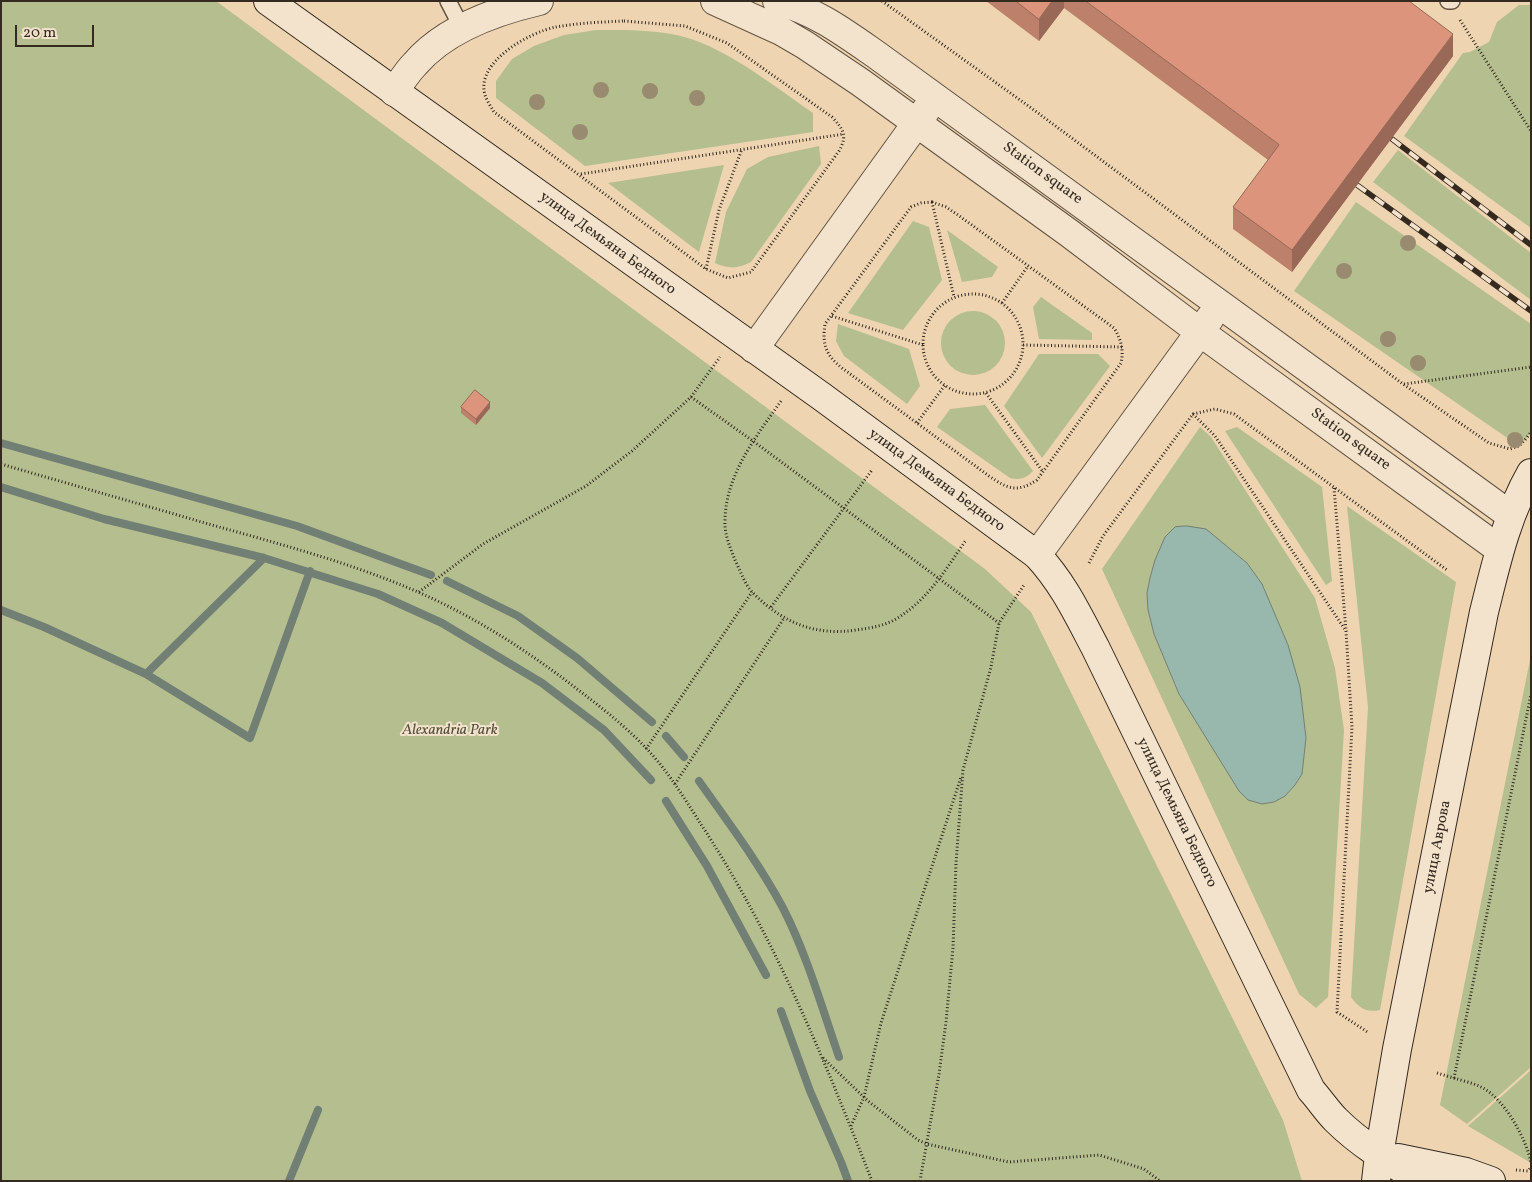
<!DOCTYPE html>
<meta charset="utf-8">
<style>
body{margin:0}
#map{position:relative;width:1532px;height:1182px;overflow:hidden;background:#eed4b1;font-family:Vollkorn,serif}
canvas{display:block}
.frame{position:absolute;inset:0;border:2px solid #342a1f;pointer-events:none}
.scale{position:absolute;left:15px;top:25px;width:79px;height:22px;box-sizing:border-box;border:2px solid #342a1f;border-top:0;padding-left:6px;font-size:15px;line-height:18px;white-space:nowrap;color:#342a1f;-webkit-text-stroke:4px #f4e3cc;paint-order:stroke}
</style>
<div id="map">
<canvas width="1532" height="1182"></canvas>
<div class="frame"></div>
<div class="scale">20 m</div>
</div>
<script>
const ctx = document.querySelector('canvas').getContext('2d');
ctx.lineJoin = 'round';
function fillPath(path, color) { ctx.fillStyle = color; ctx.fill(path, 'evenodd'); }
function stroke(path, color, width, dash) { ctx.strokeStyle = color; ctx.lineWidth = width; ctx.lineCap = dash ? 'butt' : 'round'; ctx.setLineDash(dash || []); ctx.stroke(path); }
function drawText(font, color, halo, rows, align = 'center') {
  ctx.font = font + ' Vollkorn,serif'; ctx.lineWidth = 4; ctx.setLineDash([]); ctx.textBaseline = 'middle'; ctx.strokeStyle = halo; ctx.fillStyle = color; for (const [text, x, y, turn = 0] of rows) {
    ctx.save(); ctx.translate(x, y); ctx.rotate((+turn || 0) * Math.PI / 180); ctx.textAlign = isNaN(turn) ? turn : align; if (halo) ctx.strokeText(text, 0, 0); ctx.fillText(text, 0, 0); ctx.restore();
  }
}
fillPath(new Path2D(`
 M1,1H216L985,569L1031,612L1283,1120L1302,1181H1Z
 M1519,5H1531V228L1404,136L1463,53L1470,52L1489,42L1497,22Z
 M596,30C632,30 669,29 702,43C742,60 778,89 813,113V132L585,166L496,98V81L512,59L534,46L564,35Z
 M819,146L821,164L751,262C738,269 728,269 715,263L726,212L747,169L768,157Z
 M1398,150L1531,253V300L1373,182Z
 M724,165L699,252L608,183Z
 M1356,202L1531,324V432L1525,440L1519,446L1294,291Z
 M913,221L929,227L942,280L903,330L848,313Z
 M947,230L998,267L992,277L962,282Z
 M1041,297L1092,333V340L1039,339L1033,307Z
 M941 343a32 32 0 1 1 64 0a32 32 0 1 1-64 0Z
 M838,324L909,349L920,386L907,404L844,356L836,341Z
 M1039,354H1098L1110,366L1042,458L1004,406Z
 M985,405L1033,471C1025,479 1020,480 1010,478L937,427L950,409Z
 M1200,427L1211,437L1315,598L1335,668L1344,730L1328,997L1316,1008L1299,994L1102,569ZM1227,546L1247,563L1262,584L1288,645L1306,738L1302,774L1295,785L1285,796L1274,802L1262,804L1248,800L1239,791L1179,694L1154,634L1148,610L1147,593L1155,560Z
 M1237,427L1322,487L1332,581L1326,585L1225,431Z
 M1347,506L1456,582L1380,1010C1366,1013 1359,1008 1351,997L1368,707Z
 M1531,655V1067L1467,1124L1440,1105Z
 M1531,1070V1163L1468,1126Z`), '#b4be8f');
const water = new Path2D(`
 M1187,526L1206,529L1247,563L1262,584L1288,645L1300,687L1306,738L1302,774L1295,785L1285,796L1274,802L1262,804L1248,800L1239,791L1179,694L1154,634L1148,610L1147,593L1150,578L1155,560L1165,537L1175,527Z`);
fillPath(water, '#99b8ad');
stroke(water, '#717f74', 1);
stroke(new Path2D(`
 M1,443L297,526L431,575
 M1,487L104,519L264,558L378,594L442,623L542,683L604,730L651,780
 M447,581L518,616L577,658L652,722
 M1,610L44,627L146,674L250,738L310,571
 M146,674L264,558
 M666,736L684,757
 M699,781C728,822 759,863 783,908C807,955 822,1008 839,1057
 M666,801L707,866L766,975
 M781,1011L810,1091L841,1162L848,1181
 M289,1181L318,1110`), '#717f74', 8);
const lane = new Path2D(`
 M448,1L462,28
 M1448,1H1452`);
const street = new Path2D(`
 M715,1L781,31L805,45L860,82L1069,233L1200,332L1499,549
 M777,1C816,11 845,33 878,56L1510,515
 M394,92C401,82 407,72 415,64C445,29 496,11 539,1
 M754,349L926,110
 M1037,555L1210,318`);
const secondary = new Path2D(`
 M268,1L821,396L1037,555C1063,583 1077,613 1095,647L1311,1090C1320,1100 1327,1111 1336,1120C1361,1145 1392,1163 1422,1181
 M1398,1158L1466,1172L1491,1181
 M1376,1181L1379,1155L1397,1049L1484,612C1496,564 1506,517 1531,473`);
stroke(lane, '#625444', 18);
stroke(street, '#625444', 30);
stroke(secondary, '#342a1f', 30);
stroke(new Path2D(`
 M882,1L1034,110L1403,384L1489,443L1510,449L1519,446L1525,440L1531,432
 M1460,20L1531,131
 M624,21L685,26L727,43L832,117C843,129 848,135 839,151L751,272L728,278L706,269L494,112C491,107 487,101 485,95C475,62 530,32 556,27C578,23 602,22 624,21Z
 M581,174L844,134
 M932,202L946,207L958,215L1114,328C1121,339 1124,350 1121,363L1037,480C1017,493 1008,489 989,476L842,368C826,355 822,345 825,324L911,207L921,203Z
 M932,202L954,297
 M706,269L719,210L742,149
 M923 344a50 50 0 1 1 100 0a50 50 0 1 1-100 0Z
 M1002,303L1028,266
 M832,316L923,345
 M1023,345L1122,347
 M1404,384L1531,367
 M986,393L1043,472
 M691,397L753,441L999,623
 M781,401C756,437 726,474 725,520C724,534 730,547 735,560C740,570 745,585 753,593C783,623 815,636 856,630C870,628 884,626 896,619C928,600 946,569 966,540
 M1193,414L1215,436L1346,631L1352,727L1337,1012L1369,1033
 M917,423L945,385
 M1,464C69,484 137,503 205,523C276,543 349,562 418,592C475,617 528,651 577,689C601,707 625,726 646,748C670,773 687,803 706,832C776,941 825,1061 872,1181
 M1334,488L1346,630
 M1089,563L1103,536L1193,414L1215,409L1234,414L1447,570
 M419,592L483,544L586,486L632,451L691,397L720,357
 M771,607L872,470
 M646,749L752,592
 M675,784L784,618
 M823,1058L868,1101L918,1140L927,1144L1009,1162L1099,1155L1144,1169L1160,1181
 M1437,1073L1454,1078L1531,694
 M1454,1078C1463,1081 1474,1083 1483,1088C1505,1100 1527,1140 1531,1163
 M851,1126L864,1097L881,1023L961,777
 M1516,1170L1528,1171L1531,1167
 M920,1181L939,1074L946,1022L953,948L956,863L963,770L991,667L999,623L1024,585`), '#342a1f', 3, [1, 2.5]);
stroke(lane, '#f4e3cc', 15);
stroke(street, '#f4e3cc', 28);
stroke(secondary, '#f4e3cc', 28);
const rail = new Path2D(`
 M1392,139L1531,245
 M1357,185L1531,311`);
stroke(rail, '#342a1f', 5.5);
stroke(rail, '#f4e3cc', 4, [11]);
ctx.fillStyle = '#998b70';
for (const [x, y] of [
 [601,90],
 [650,91],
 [697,98],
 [537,102],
 [580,132],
 [1408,243],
 [1344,271],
 [1388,339],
 [1418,363],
 [1515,440]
]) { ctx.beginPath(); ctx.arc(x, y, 8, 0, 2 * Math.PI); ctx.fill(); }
fillPath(new Path2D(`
 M986,1H1409L1453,56L1292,272L1233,229V207L1268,160L1064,8L1039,41Z
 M461,407L490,408L476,425L461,413Z`), '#bd806b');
fillPath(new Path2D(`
 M1052,1H1064V8L1039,41V19Z
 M1453,34V56L1292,272V250Z
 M490,402V408L476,425V419Z`), '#9a6857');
const building = new Path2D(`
 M1016,1H1052L1039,19Z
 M1086,1H1409L1453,34L1292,250L1233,207L1279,145Z
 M475,390L490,402L476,419L461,407Z`);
fillPath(building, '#dc957c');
stroke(building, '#9a6857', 1);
drawText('15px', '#342a1f', '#f4e3cc', [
 ["Station square",1042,174,36],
 ["улица Демьяна Бедного",607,244,36],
 ["Station square",1350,440,36],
 ["улица Демьяна Бедного",936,481,36],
 ["улица Демьяна Бедного",1176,813,64],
 ["улица Аврова",1438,847,-79]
]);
drawText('italic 15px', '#544f3b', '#f4e3cc', [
 ["Alexandria Park",450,731]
]);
</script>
